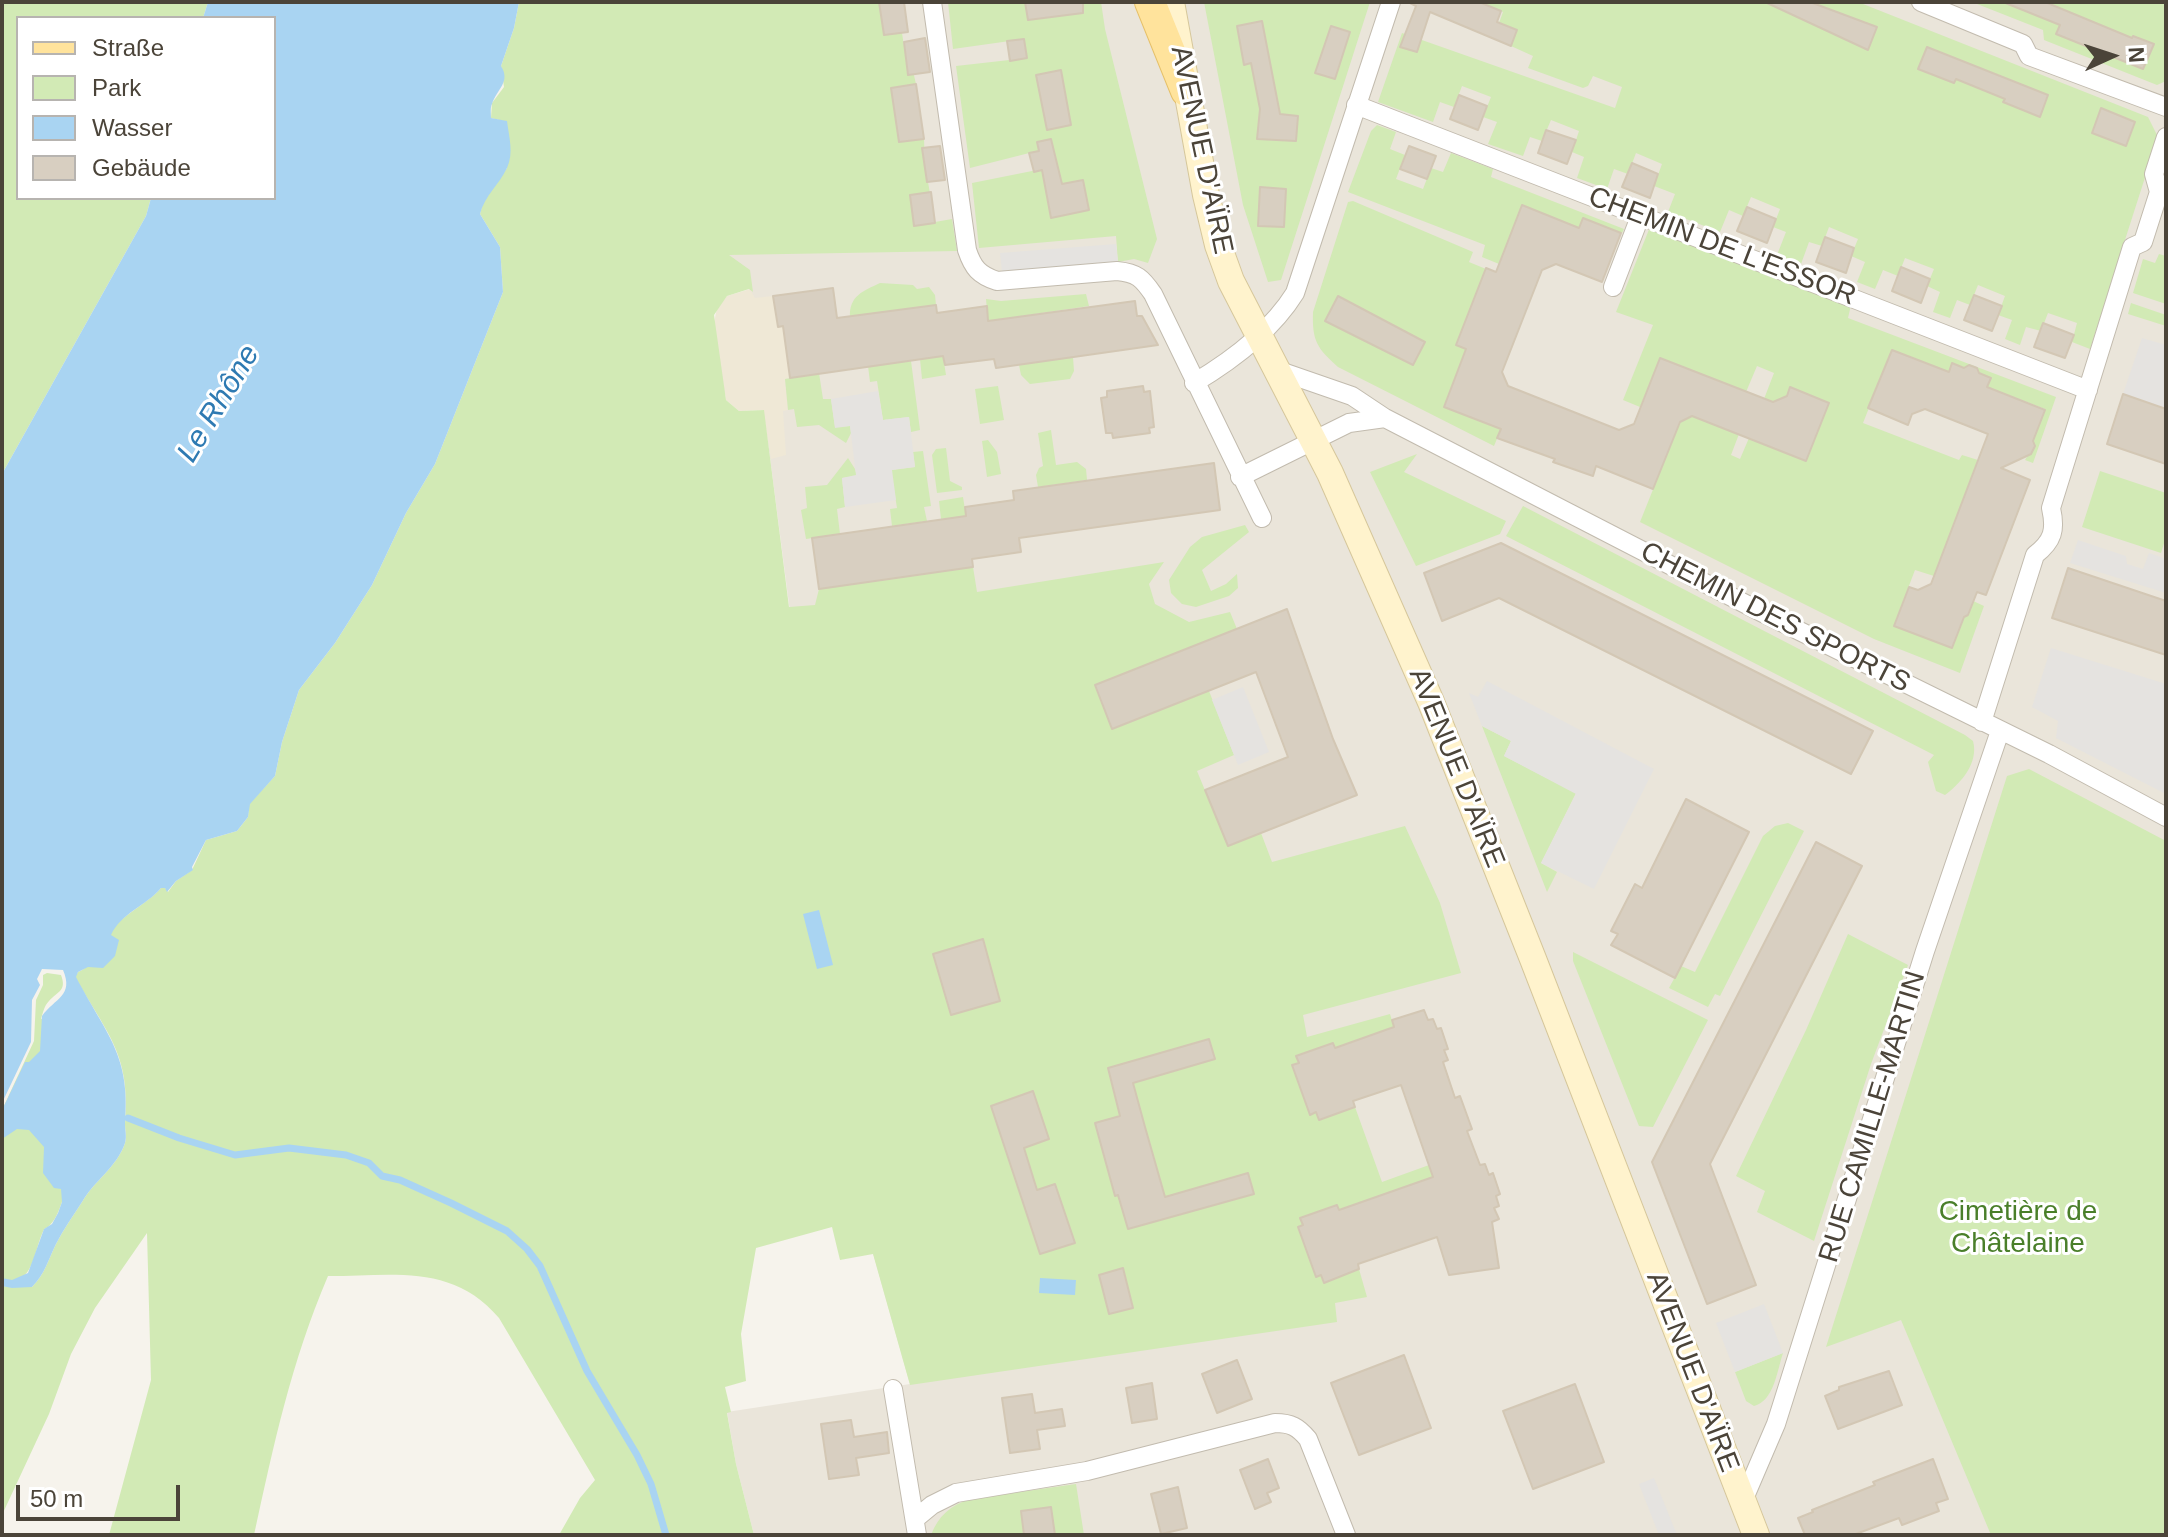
<!DOCTYPE html>
<meta charset="utf-8">
<style>
body{margin:0}
#map{position:relative;width:2168px;height:1537px;overflow:hidden;background:#f6f3ec;font-family:Helvetica,sans-serif}
canvas{display:block}
.frame{position:absolute;inset:0;border:4px solid #4b4439;pointer-events:none}
.legend{position:absolute;left:16px;top:16px;width:260px;height:184px;box-sizing:border-box;background:#fff;border:2px solid #b7b4b0;margin:0;padding:10px 14px;list-style:none;font-size:24px;color:#4b4439}
.legend li{display:flex;align-items:center;gap:16px;height:40px}
.legend b{width:40px;border:2px solid #b7b4b0}
.north{position:absolute;left:2072px;top:16px;width:80px;height:80px;-webkit-text-stroke:6px #fff;paint-order:stroke;rotate:87deg;font-size:22px;font-weight:700;line-height:32px;text-align:center;color:#4b4439}
.north::after{content:'';display:block;margin:auto;width:28px;height:36px;background:#4b4439;clip-path:polygon(50% 0,100% 100%,50% 72%,0 100%)}
.scale{position:absolute;left:16px;top:1485px;width:164px;height:36px;box-sizing:border-box;border:4px solid #4b4439;border-top:0;padding-left:10px;font-size:24px;line-height:28px;white-space:nowrap;color:#4b4439;-webkit-text-stroke:6px #fff;paint-order:stroke}
</style>
<div id="map">
<canvas width="2168" height="1537"></canvas>
<div class="frame"></div>
<ul class="legend">
<li><b style="height:10px;background:#ffe39c"></b>Straße</li>
<li><b style="height:22px;background:#d2eab5"></b>Park</li>
<li><b style="height:22px;background:#a9d4f2"></b>Wasser</li>
<li><b style="height:22px;background:#d8cfc1"></b>Gebäude</li>
</ul>
<div class="north">N</div>
<div class="scale">50 m</div>
</div>
<script>
const ctx = document.querySelector('canvas').getContext('2d');
ctx.lineJoin = 'round';
function fillPath(path, color) { ctx.fillStyle = color; ctx.fill(path, 'evenodd'); }
function stroke(path, color, width, dash) { ctx.strokeStyle = color; ctx.lineWidth = width; ctx.lineCap = dash ? 'butt' : 'round'; ctx.setLineDash(dash || []); ctx.stroke(path); }
function drawText(font, color, halo, rows, align = 'center') {
  ctx.font = font + ' Helvetica,sans-serif'; ctx.lineWidth = 6; ctx.setLineDash([]); ctx.textBaseline = 'middle'; ctx.strokeStyle = halo; ctx.fillStyle = color; for (const [text, x, y, turn = 0] of rows) {
    ctx.save(); ctx.translate(x, y); ctx.rotate((+turn || 0) * Math.PI / 180); ctx.textAlign = isNaN(turn) ? turn : align; if (halo) ctx.strokeText(text, 0, 0); ctx.fillText(text, 0, 0); ctx.restore();
  }
}
fillPath(new Path2D(`
 M707,2H2166V1535H754L736,1464L727,1412L910,1384L873,1253L764,411L724,392L714,323L750,289L728,255L742,254Z`), '#eae5da');
fillPath(new Path2D(`
 M750,289L755,298L773,296L778,326H783L790,378L785,379L788,410L783,411L786,455L771,459L763,410L739,411L726,400L714,323L717,308L727,296Z`), '#efe8d6');
fillPath(new Path2D(`
 M2,2H208L203,18H18V198H151L146,216L2,474Z
 M519,2H879L884,35L902,33L906,59L910,58L916,84L891,88L899,142L924,139L925,165L935,222L952,219L957,251L729,255L750,270L753,292L749,289L727,296L714,315L726,400L739,411L764,410L789,607L815,605L819,589L973,567L977,592L1164,562L1149,584L1155,604L1189,622L1230,612L1237,629L1095,686L1113,729L1209,691L1234,755L1197,771L1228,846L1261,833L1272,862L1405,826L1440,903L1461,973L1303,1015L1307,1037L1390,1014L1394,1027L1335,1048L1332,1043L1297,1056L1299,1063L1293,1065L1310,1115L1317,1112L1320,1120L1355,1107L1382,1182L1443,1160L1446,1173L1339,1210L1301,1218L1323,1282L1359,1269L1367,1297L1335,1303L1337,1322L910,1385L873,1254L840,1260L832,1227L756,1248L741,1334L746,1381L725,1387L731,1412L727,1413L736,1464L754,1535H559L580,1498L595,1480L499,1318C453,1263 392,1276 328,1276C291,1363 274,1443 254,1535H109L151,1380L147,1233L95,1308L71,1354L49,1414L2,1515V1286L32,1287C45,1274 48,1260 56,1244C63,1230 73,1216 82,1202C94,1181 117,1167 125,1143C127,1136 125,1131 125,1124C131,1055 108,1035 75,977L78,972C99,963 103,940 117,924C131,910 149,902 161,888H165L168,892L176,881L192,870L206,840L237,831L248,817L249,804L275,776L282,742L299,690L335,643L372,585L406,513L435,464L503,292L500,247L480,214L484,199L507,168V122L491,118L492,103L504,87L501,66L514,28Z
 M948,2H1101L1105,29L1157,239L1148,263L1134,259L1118,262L1116,236L979,248L972,183L1057,166L1053,147L970,168L956,66L1027,58L1024,39L953,49Z
 M1204,2H1370L1281,280L1268,282L1243,205Z
 M1461,2H1858L2148,117L2158,137L2090,349L2072,342L2077,323L2048,313L2041,331L2026,327L2020,345L2005,339L2012,320L1998,315L2005,296L1978,285L1970,305L1957,300L1950,318L1933,312L1940,292L1927,286L1934,269L1905,258L1898,276L1883,270L1875,289L1857,282L1865,262L1851,256L1858,239L1829,227L1822,246L1809,242L1801,264L1777,255L1786,232L1773,227L1780,209L1751,197L1743,216L1729,210L1720,232L1668,212L1675,194L1654,186L1662,164L1636,153L1628,174L1614,169L1607,189L1577,178L1584,157L1572,152L1579,131L1551,120L1542,141L1530,137L1523,156L1488,144L1497,122L1483,117L1491,97L1462,86L1454,107L1440,102L1433,122L1378,102L1402,33L1615,108L1622,87L1593,76L1588,86L1583,88L1528,68L1533,56L1511,46L1517,30L1499,23L1503,12L1484,4Z
 M1972,2H2166V81L2157,85L2044,40L2043,30Z
 M1377,125L1396,132L1390,149L1405,155L1396,179L1423,189L1431,168L1443,172L1451,153L1493,169L1491,177L1624,229L1622,233L1583,218L1579,228L1522,206L1499,264L1482,257L1485,245L1348,192L1371,131Z
 M1353,201L1473,252L1469,262L1486,269L1456,345L1466,349L1444,406L1501,429L1494,446L1338,367C1317,348 1312,341 1313,312L1348,202Z
 M1650,227L1851,305L1848,318L2056,397L2033,463L2025,460L2034,446L2033,441L2045,409L1987,387L1991,378L1953,363L1949,372L1892,350L1863,423L1959,460L1962,455L1978,460L1934,576L1915,570L1894,625L1952,648L1964,617L1969,615L1971,600L1984,606L1960,673L1874,639L1640,522L1680,422L1692,416L1739,434L1731,455L1740,459L1749,438L1806,461L1829,403L1791,387L1787,396L1773,402L1764,399L1774,373L1757,366L1746,392L1660,358L1640,407L1623,400L1653,325L1616,312Z
 M2159,254L2166,256V304L2133,293L2143,259L2155,263Z
 M880,283L913,285L917,289L929,287L935,295L936,305L850,317C849,296 863,291 880,283Z
 M1086,294L1089,306L988,321L986,299L1001,301Z
 M2131,303L2166,315V326L2128,314Z
 M943,356L946,375L922,379L920,359Z
 M1073,357L1074,371L1070,379L1030,384L1021,375L1019,365Z
 M911,361L920,430L911,432L909,417L883,420L877,381L870,382L868,366Z
 M819,373L823,399H831L835,427L850,426L851,433L846,443L819,425L797,427L794,409L788,410L785,379Z
 M998,386L1004,420L980,424L975,389Z
 M1051,430L1056,465L1077,462L1086,469L1087,480L1038,487L1036,475L1039,468L1043,466L1038,433Z
 M988,440L997,452L1001,474L987,477L982,441Z
 M946,448L950,481L962,487V490L937,493L932,455L936,449Z
 M923,451L931,506L924,507L927,521L892,526L890,509L897,508L891,470L915,467L913,452Z
 M1417,454L1404,472L1506,521L1500,534L1416,566L1370,472Z
 M848,458L855,469L857,476L842,478L845,507L837,509L840,534L806,539L801,510L807,508L805,487L827,485Z
 M2100,471L2166,493V537L2161,553L2082,527Z
 M963,497L966,516L941,519L939,501Z
 M1523,506L1965,735L1973,741C1979,763 1961,783 1945,795L1936,791L1928,762L1934,755L1506,536Z
 M1245,525L1249,532L1202,570L1211,591L1226,584L1237,574L1238,588L1229,596L1196,607L1182,604L1171,593L1169,580L1190,547L1202,537Z
 M1482,726L1511,741L1504,756L1576,793L1541,863L1557,872L1547,892Z
 M2029,769L2166,841V1535H1991L1901,1320L1826,1347L2007,776Z
 M1788,823L1804,831L1720,996L1715,994L1708,1007L1669,988L1681,966L1695,972L1763,836L1775,826Z
 M1848,934L1908,965L1871,1064L1814,1241L1757,1212L1765,1191L1736,1176L1806,1030Z
 M1573,952L1708,1020L1653,1127L1639,1126L1573,961Z
 M47,973L61,975C67,991 58,991 49,1001C44,1006 43,1013 41,1019L71,1008L62,1202C59,1210 56,1219 50,1225C44,1231 46,1225 42,1234C34,1252 32,1290 2,1278V1110L34,1041L36,1000L43,985V975Z
 M1783,1353C1777,1371 1774,1401 1754,1406L1746,1401L1735,1372Z
 M1076,1484L1084,1535H931C938,1516 951,1505 970,1499Z`), '#d2eab5');
fillPath(new Path2D(`
 M1116,244L1118,262L1002,272L1000,253Z
 M2142,338L2166,345V409L2123,394Z
 M878,391L883,420L909,417L915,467L892,470L896,500L845,507L842,478L856,475L850,426L835,428L831,399Z
 M2078,540L2126,556L2127,564L2143,569L2149,553L2166,559V593L2070,563Z
 M2051,648L2166,684V794L2056,738L2058,721L2032,707Z
 M1487,681L1654,769L1594,889L1541,863L1576,794L1504,756L1511,741L1482,726L1469,693L1478,697Z
 M1243,687L1269,752L1238,765L1212,700Z
 M1764,1304L1783,1353L1735,1372L1716,1323Z
 M1654,1478L1677,1535H1659L1639,1484Z`), '#e5e3e0');
fillPath(new Path2D(`
 M208,2H519L514,28L501,66C511,82 497,89 492,104C490,108 491,113 491,118L507,121C509,137 514,153 507,168C499,185 485,195 480,214L500,247L503,292L435,464L406,513L372,585L335,643L299,690L282,742L275,776L250,804L248,817L237,831L206,840L192,867L193,870L176,881L167,892L165,888H161C146,906 121,913 111,935L119,940L115,956L103,968L88,967L78,972L76,977C107,1036 131,1055 125,1124C125,1131 127,1136 125,1143C117,1167 94,1181 82,1202C73,1216 63,1230 56,1244C48,1260 45,1274 32,1287L12,1288L2,1286V1278L12,1280L28,1273L44,1229L52,1224L58,1213L62,1202L61,1189L54,1188L43,1173L44,1147L29,1130L17,1129L2,1139V1110L25,1062H29L40,1051L42,1016C55,998 74,996 63,970L42,969L37,979L40,985L32,1000L31,1042L2,1103V474L146,216L151,198H274V18H203Z
 M819,910L833,965L817,969L803,914Z
 M1040,1278L1076,1280L1075,1295L1039,1293Z`), '#a9d4f2');
stroke(new Path2D(`
 M128,1118L179,1138L235,1155L289,1148L346,1155L369,1163L382,1176L400,1180L451,1203L507,1231L527,1249L540,1266L587,1371L637,1455L651,1484L666,1535`), '#a9d4f2', 7);
const building = new Path2D(`
 M879,2H904L908,32L884,35Z
 M1025,2H1083V13L1028,20Z
 M1408,2H1479L1501,11L1497,22L1517,30L1511,46L1430,12L1417,52L1400,47L1416,6Z
 M1765,2H1810L1877,27L1868,50Z
 M2003,2H2045L2132,38L2133,36L2154,44L2143,69L2056,34L2060,25Z
 M1262,21L1280,114L1298,116L1296,141L1257,139L1260,109L1251,63L1244,65L1237,26Z
 M1331,26L1350,32L1335,79L1315,73Z
 M925,38L930,72L908,75L904,42Z
 M1024,39L1027,58L1010,61L1007,41Z
 M1927,47L2048,95L2040,117L2003,102L2005,99L1956,79L1954,83L1918,69Z
 M1061,70L1071,125L1047,130L1036,75Z
 M916,84L924,139L899,142L891,88Z
 M1459,95L1487,106L1478,130L1450,119Z
 M2101,108L2135,122L2126,146L2092,133Z
 M1546,130L1576,140L1567,164L1538,153Z
 M1051,139L1062,184L1083,180L1089,210L1051,218L1042,170L1034,172L1029,153L1039,151L1037,142Z
 M940,146L945,180L927,182L922,148Z
 M1409,146L1436,156L1427,179L1400,169Z
 M1632,163L1658,174L1650,198L1622,187Z
 M1260,187L1286,189L1284,227L1258,226Z
 M931,192L935,223L914,226L910,195Z
 M1522,205L1579,228L1583,218L1621,233L1602,282L1556,264L1542,270L1502,372L1508,386L1619,430L1634,424L1660,358L1773,402L1787,396L1790,387L1829,403L1806,461L1692,416L1680,422L1653,489L1596,466L1593,476L1553,462L1555,459L1497,438L1501,429L1444,407L1466,349L1456,345L1486,268L1496,272Z
 M1747,207L1776,219L1767,243L1737,231Z
 M1825,237L1854,248L1846,273L1816,262Z
 M1901,267L1930,279L1921,303L1892,291Z
 M833,288L837,318L936,305L937,313L987,306L988,321L1135,301L1137,316H1142L1158,345L996,368L994,359L945,365L943,356L790,378L783,326L778,327L773,296Z
 M1974,295L2002,306L1992,331L1964,320Z
 M1338,296L1425,342L1413,365L1325,321Z
 M2043,323L2074,335L2065,358L2034,347Z
 M1892,350L1949,372L1952,363L1964,368L1969,365L1977,368L1979,373L1991,378L1987,387L2045,410L2033,441L2035,446L2031,454L2001,468L2030,480L1986,595L1977,592L1968,615L1964,617L1952,648L1894,626L1909,587L1918,590L1931,584L1988,434L1925,409L1912,414L1908,425L1868,408Z
 M1143,386L1144,392L1150,391L1154,427L1149,428L1150,433L1113,438L1112,433H1106L1101,398L1107,397V391Z
 M2123,394L2166,409V464L2107,444Z
 M1214,463L1220,510L1019,538L1021,552L972,559L973,567L819,589L812,538L966,516L965,507L1014,500L1013,491Z
 M1501,543L1873,731L1851,774L1499,598L1442,621L1424,573Z
 M2068,568L2166,601V655L2052,618Z
 M1287,609L1333,739L1357,795L1228,846L1205,790L1288,757L1256,672L1112,729L1095,685Z
 M1686,799L1749,832L1675,978L1611,945L1618,934L1611,931L1635,884L1642,888Z
 M1816,842L1862,866L1710,1164L1756,1285L1707,1304L1652,1162Z
 M983,939L1000,1001L951,1015L933,954Z
 M1424,1010L1428,1020L1433,1019L1437,1029L1441,1028L1448,1049L1444,1050L1448,1060L1443,1062L1455,1098L1460,1096L1472,1129L1467,1131L1480,1165L1485,1164L1489,1175L1493,1173L1500,1194L1496,1196L1499,1206L1494,1208L1499,1219L1492,1222L1499,1268L1449,1275L1437,1237L1358,1264L1359,1269L1324,1283L1321,1275L1316,1277L1298,1227L1303,1225L1300,1218L1337,1205L1339,1210L1433,1177L1401,1085L1353,1101L1355,1107L1319,1120L1316,1112L1310,1115L1292,1065L1299,1063L1296,1056L1333,1043L1335,1048L1394,1027L1392,1020Z
 M1209,1039L1215,1059L1133,1083L1145,1127L1165,1197L1248,1173L1254,1194L1128,1229L1118,1195L1115,1196L1095,1123L1120,1116L1108,1068Z
 M1033,1091L1049,1139L1024,1148L1037,1190L1055,1184L1075,1243L1040,1254L991,1106Z
 M1123,1268L1133,1308L1109,1314L1099,1275Z
 M1404,1355L1431,1428L1359,1455L1331,1383Z
 M1237,1360L1252,1399L1217,1413L1202,1374Z
 M1889,1371L1902,1405L1838,1429L1825,1396L1839,1390V1387Z
 M1152,1383L1157,1419L1132,1423L1126,1388Z
 M1575,1384L1604,1462L1533,1489L1503,1411Z
 M1032,1394L1035,1413L1062,1409L1065,1426L1037,1430L1040,1449L1010,1453L1002,1398Z
 M851,1420L854,1437L887,1432L889,1453L856,1458L859,1475L829,1479L821,1424Z
 M1268,1459L1279,1488L1267,1493L1271,1502L1255,1509L1240,1470Z
 M1933,1459L1948,1499L1936,1503L1939,1511L1902,1525L1899,1518L1853,1535H1805L1798,1518L1813,1512L1812,1510L1875,1485L1873,1482Z
 M1178,1487L1187,1528L1161,1534L1151,1494Z
 M1051,1507L1055,1535H1024L1021,1511Z`);
fillPath(building, '#d8cfc1');
stroke(building, '#d3c7b4', 2);
const street = new Path2D(`
 M932,2L967,250C973,268 979,275 997,281L1117,271C1137,273 1142,278 1153,294L1262,518
 M1921,2L2023,44L2029,56L2166,107
 M1356,105L2088,390
 M1613,287L1641,214
 M1274,369L1352,396L1385,418L1761,612L2049,754L2166,817
 M1194,383C1231,361 1272,330 1295,293L1391,2
 M1240,477L1349,423L1385,418
 M1982,722L2035,555C2053,541 2056,530 2051,508L2132,247L2143,242L2159,192L2154,174L2166,137
 M893,1389L917,1535
 M1743,1501L1776,1424L1925,951L2000,731
 M915,1519L932,1505L956,1493L1087,1471L1275,1423C1291,1423 1298,1427 1308,1439L1346,1535`);
const secondary = new Path2D(`
 M1171,2L1206,195L1218,245L1231,281L1330,473L1431,702L1533,959L1756,1535`);
const primary = new Path2D(`
 M1150,2L1186,91`);
stroke(street, '#c2bbae', 20);
stroke(secondary, '#d6c79b', 28);
stroke(primary, '#e6c16a', 32);
stroke(street, '#fff', 18);
stroke(secondary, '#fff3cd', 26);
stroke(primary, '#ffe39c', 30);
drawText('28px', '#4b4439', '#fff', [
 ["AVENUE D'AÏRE",1201,150,78],
 ["CHEMIN DE L'ESSOR",1722,247,21],
 ["CHEMIN DES SPORTS",1775,618,27],
 ["AVENUE D'AÏRE",1456,768,68],
 ["RUE CAMILLE-MARTIN",1873,1117,-73],
 ["AVENUE D'AÏRE",1692,1372,69]
]);
drawText('28px', '#4a7f2a', '#fff', [
 ["Cimetière de",2018,1212],
 ["Châtelaine",2018,1244]
]);
drawText('italic 30px', '#2e7ab2', '#fff', [
 ["Le Rhône",219,404,-59]
]);
</script>
